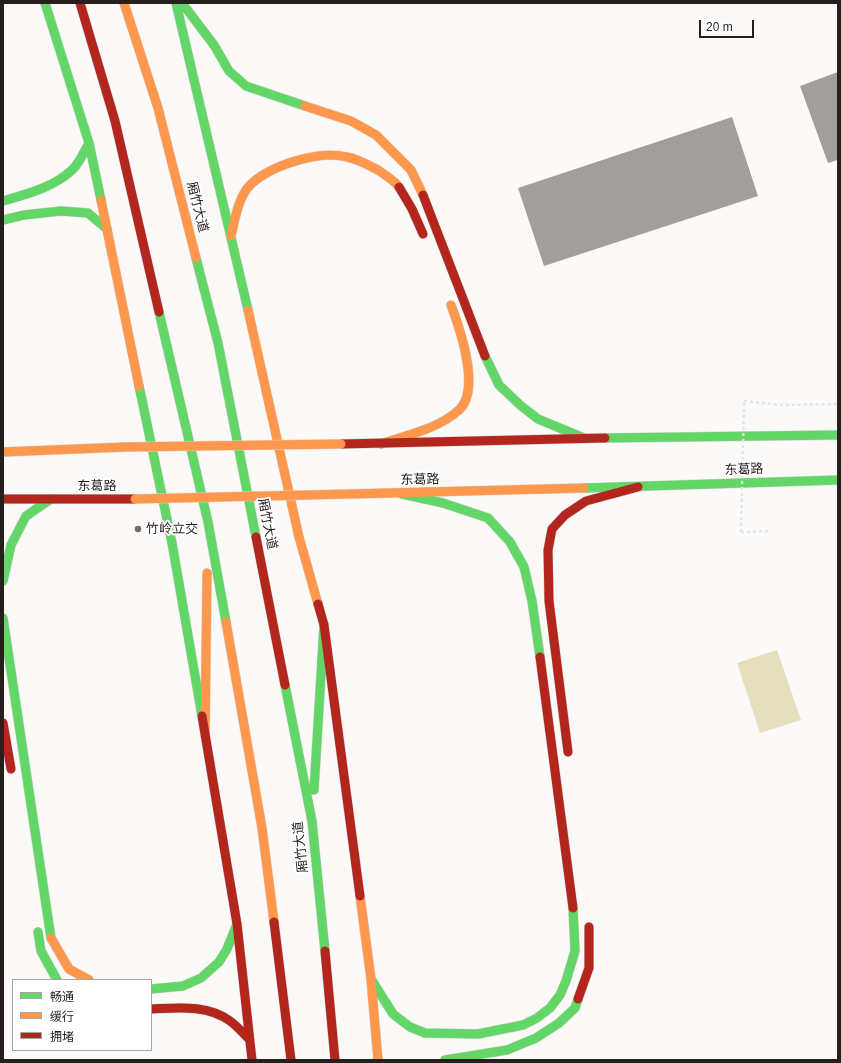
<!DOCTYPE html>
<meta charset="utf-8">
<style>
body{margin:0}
#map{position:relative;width:841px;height:1063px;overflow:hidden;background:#fcfaf8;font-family:Helvetica,"Noto Sans SC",sans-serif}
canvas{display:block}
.frame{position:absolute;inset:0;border:4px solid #261f1c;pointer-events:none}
.legend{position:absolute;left:12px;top:979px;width:140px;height:72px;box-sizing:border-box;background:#fff;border:1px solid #a8a5a4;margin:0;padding:5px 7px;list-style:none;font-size:12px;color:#261f1c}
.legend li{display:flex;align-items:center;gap:8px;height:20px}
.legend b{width:20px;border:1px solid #a8a5a4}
.scale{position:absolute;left:699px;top:20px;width:55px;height:18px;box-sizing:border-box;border:2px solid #261f1c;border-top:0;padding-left:5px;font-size:12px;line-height:14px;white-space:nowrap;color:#261f1c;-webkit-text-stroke:3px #fff;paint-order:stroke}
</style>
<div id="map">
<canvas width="841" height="1063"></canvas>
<div class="frame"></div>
<ul class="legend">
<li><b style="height:5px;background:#63d668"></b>畅通</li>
<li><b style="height:5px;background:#ff974d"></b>缓行</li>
<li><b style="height:5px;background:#b3261e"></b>拥堵</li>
</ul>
<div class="scale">20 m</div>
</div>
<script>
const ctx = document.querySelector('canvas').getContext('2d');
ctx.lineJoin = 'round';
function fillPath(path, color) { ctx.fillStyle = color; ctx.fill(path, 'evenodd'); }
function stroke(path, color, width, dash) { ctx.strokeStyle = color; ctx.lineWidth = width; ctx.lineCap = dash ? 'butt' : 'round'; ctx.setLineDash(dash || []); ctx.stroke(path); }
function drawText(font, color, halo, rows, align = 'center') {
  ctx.font = font + ' Helvetica,"Noto Sans SC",sans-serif'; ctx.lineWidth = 4; ctx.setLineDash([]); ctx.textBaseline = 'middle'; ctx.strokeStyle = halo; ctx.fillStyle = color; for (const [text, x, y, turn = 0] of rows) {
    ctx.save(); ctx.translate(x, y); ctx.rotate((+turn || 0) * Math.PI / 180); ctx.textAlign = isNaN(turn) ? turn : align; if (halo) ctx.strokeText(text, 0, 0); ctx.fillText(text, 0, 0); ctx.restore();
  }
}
fillPath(new Path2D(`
 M777,650L801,720L760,733L737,663Z`), '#e5debf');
fillPath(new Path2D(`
 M838,72V160L828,163L800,86Z
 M732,117L758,196L544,266L518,188Z`), '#a19e9b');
const fast = new Path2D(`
 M45,3L89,143L101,200
 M176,3L248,310
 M182,3L214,45L229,71L246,86L305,106
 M3,201C27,194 55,187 73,169C80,162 84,152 89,143
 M3,220L24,215L61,211L88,213L107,229
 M196,258L218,343L256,537
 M159,312L208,522L226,622
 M485,356L499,385L520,405L538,419L584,438
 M139,386L172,543L202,716
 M605,438L838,435
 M584,488L838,480
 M402,494L443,503L488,518L510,542L524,567L532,601L540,657
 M3,581L11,545L26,516L51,499
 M3,618L51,938
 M285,685L312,821L325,951
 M314,790L324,625
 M38,932L41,951L57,980
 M371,979L393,1014L410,1027L425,1033L478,1034L523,1025L537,1018L550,1008L560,995L566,981L575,951L573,908
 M151,989L183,986L201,978L219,962L227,949L237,924
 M445,1060L507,1050L536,1038L559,1023L575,1008L578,999`);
const slow = new Path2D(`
 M124,3L158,108L196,258
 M305,106L351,121L376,135L411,170L423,195
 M101,200L139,386
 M231,236C235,219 238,198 250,185C271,165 319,150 347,157C358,159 368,165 378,170C385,175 394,180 399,187
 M248,310L299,537L318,604
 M381,444C407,435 438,429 459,410C481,390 460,329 451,305
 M3,452L125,447
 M349,494L584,488
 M226,622L262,828L274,922
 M205,736L207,573
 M360,896L371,979L378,1060
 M51,938L69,969L89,980`);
const jam = new Path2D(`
 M80,3L115,121L159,312
 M399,187L412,209L423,234
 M423,195L485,356
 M341,444L605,438
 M3,499H135
 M256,537L285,685
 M318,604L324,625L360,896
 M540,657L573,908
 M202,716L237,924L252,1060
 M3,723L11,769
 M568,752L549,601L548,550L552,529L565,515L586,501L638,487
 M274,922L291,1060
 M325,951L335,1060
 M578,999L589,968V927
 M151,1009C177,1008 207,1004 230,1021C237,1026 243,1033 250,1040`);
stroke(fast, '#d8d4d1', 10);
stroke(slow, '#d8d4d1', 10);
stroke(jam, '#d8d4d1', 10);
stroke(new Path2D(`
 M744,401L781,405L838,404
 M741,532L770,531`), '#e5e4e4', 2.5, [3, 3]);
stroke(fast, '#63d668', 9);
stroke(slow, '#ff974d', 9);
stroke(jam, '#b3261e', 9);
const slowBridge = new Path2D(`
 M125,447L341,444
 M135,499L349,494`);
stroke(slowBridge, '#d8d4d1', 10, []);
stroke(new Path2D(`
 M741,532L744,401`), '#e5e4e4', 2.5, [3, 3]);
stroke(slowBridge, '#ff974d', 9);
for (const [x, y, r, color] of [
 [138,529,4,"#716c69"]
]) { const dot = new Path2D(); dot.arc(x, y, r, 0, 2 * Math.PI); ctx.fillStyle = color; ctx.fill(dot); stroke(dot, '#fff', 1.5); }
drawText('13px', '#261f1c', '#fff', [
 ["厢竹大道",197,207,76],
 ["东葛路",744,470,-2],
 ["东葛路",420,480,-1],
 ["东葛路",97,486],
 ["厢竹大道",267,524,79],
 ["厢竹大道",301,847,-96]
]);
drawText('13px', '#261f1c', '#fff', [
 ["竹岭立交",146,529]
], 'left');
</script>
